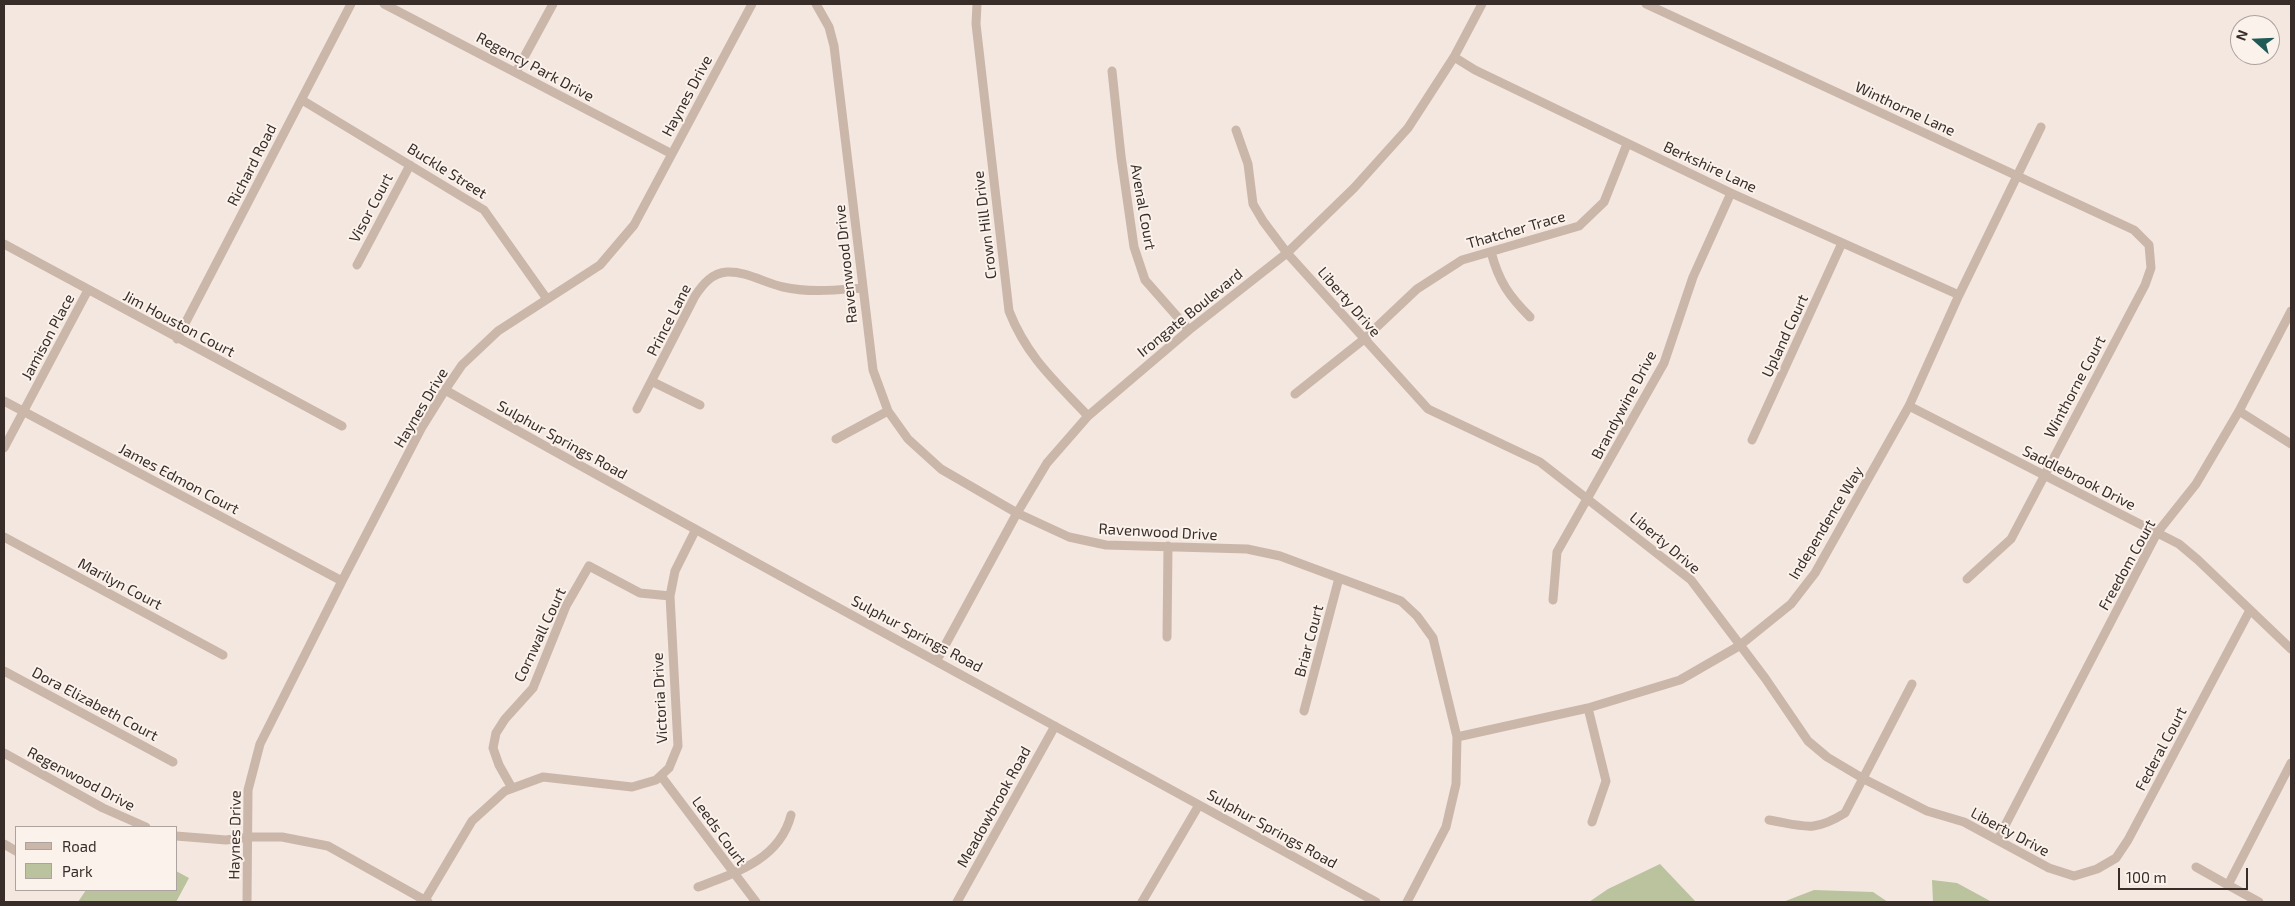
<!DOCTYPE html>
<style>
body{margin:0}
#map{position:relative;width:2295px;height:906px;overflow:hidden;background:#f3e7df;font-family:"Exo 2",sans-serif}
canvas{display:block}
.frame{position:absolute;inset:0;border:5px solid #392d2a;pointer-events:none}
.legend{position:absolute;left:15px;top:826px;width:162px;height:65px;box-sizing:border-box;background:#faf2eb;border:1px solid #ada39e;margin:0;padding:6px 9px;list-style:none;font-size:15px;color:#392d2a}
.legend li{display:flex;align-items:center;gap:10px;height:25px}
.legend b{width:25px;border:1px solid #ada39e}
.north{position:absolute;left:2230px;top:15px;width:50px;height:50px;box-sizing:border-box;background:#faf2eb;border:1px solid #ada39e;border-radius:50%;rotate:290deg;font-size:14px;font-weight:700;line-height:20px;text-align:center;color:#392d2a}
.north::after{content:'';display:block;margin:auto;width:18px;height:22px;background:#1f5a57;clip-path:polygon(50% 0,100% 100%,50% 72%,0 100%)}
.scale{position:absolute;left:2118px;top:868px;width:130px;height:22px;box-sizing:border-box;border:2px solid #392d2a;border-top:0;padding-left:6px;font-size:15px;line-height:18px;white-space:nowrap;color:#392d2a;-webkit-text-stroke:4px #faf2eb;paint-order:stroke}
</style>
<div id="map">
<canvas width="2295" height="906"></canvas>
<div class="frame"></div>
<ul class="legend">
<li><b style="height:6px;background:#cbb6aa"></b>Road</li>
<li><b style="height:14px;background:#bac29e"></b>Park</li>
</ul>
<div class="north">N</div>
<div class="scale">100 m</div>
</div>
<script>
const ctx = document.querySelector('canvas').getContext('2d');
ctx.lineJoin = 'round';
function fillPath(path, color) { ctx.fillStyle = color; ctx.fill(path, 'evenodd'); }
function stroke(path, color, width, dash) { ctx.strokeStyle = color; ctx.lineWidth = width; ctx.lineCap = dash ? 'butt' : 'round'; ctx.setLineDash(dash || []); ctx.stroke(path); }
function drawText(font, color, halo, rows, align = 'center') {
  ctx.font = font + ' "Exo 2",sans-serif'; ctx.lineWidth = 4; ctx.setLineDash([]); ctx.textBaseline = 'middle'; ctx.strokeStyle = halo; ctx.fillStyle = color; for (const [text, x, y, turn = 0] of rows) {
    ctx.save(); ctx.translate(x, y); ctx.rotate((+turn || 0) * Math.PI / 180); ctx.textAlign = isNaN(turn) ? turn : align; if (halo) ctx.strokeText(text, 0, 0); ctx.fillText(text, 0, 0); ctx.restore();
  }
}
fillPath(new Path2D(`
 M1660,864L1696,902H1589L1608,889Z
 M176,871L189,878L176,902H78L86,890H176Z
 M1932,880L1957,883L1992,902H1933Z
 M1814,890L1873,892L1888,902H1783Z`), '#bac29e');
stroke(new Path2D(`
 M384,4L672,154
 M816,4L829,27L834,46L873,370L888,411L908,439L941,469L1017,513L1069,537L1106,545L1247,549L1280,556L1401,601L1417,616L1433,638L1457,737L1456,784L1446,827L1407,902
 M977,4L976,24L1009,311C1027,357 1055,381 1088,416
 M1646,4L2134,230L2149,245L2151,268L2145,285L2011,539L1967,579
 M1454,57L1475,70L1731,193L1959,295
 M1112,71L1121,156L1134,247L1145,280L1189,330
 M516,72L553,4
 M302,100L484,210L547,299
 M1236,130L1248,164L1253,204L1263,221L1287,253L1428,409L1540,462L1691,580L1765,678L1808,741L1827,757L1864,779L1927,811L1964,822L2049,868L2074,876L2097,869L2116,858L2128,840L2250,610
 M4,244L342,426
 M1491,252C1499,282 1509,296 1530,317
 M357,265L410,165
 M177,339L351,4
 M653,382L700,405
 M445,390C754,564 1066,731 1376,902
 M1295,394L1363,340L1417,289L1462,260L1579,226L1604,202L1627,144
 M4,401L342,581
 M1909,406L2179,544L2198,560L2291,649
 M637,409L695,296C703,284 712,273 727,272C746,271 765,283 783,287C809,293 836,290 863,288
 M2239,411L2291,444
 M836,439L888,411
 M1752,440L1842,243
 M4,448L88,290
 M4,537L223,655
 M1553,600L1557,552L1664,363L1693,277L1731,193
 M1167,637L1168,546
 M937,660L1017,513L1047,463L1088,416L1189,330L1287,253L1354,188L1408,128L1454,57L1482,4
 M4,671L173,762
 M1588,708L1606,781L1592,822
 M1304,711L1339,578
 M1457,737L1588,708L1680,680L1739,646L1791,604L1815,573L1909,406L1959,295L2041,127
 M4,753L103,808L146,827
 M661,776L756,902
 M512,788L499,765L493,748L496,733L505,719L533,688L566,606L589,566L640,593L670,596
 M1769,820C1804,826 1813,833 1845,813L1912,684
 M176,836L226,840L248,837H282L328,846L428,902
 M1998,839L2157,533L2196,484L2239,411L2291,311
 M4,844L16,851
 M2196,867L2228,885
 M698,887C736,873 780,859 791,815
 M425,900L472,821L505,791L543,777L632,787L656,780L669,768L678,746L670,596L675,571L695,531
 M247,902L248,790L260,744L342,581L422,427L445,390L462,365L498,331L600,265L634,225L752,4
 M957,902L1055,726
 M1142,902L1199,805
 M2259,902L2228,885L2291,763`), '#cbb6aa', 9);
drawText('15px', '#392d2a', '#faf2eb', [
 ["Regency Park Drive",535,67,28],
 ["Haynes Drive",687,96,-62],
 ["Winthorne Lane",1905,109,25],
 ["Richard Road",252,165,-63],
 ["Berkshire Lane",1710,167,25],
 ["Buckle Street",447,171,32],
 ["Avenal Court",1143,207,80],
 ["Visor Court",371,208,-62],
 ["Crown Hill Drive",985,225,-97],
 ["Thatcher Trace",1516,230,-16],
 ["Ravenwood Drive",846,264,-96],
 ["Liberty Drive",1349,302,49],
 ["Irongate Boulevard",1190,313,-39],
 ["Prince Lane",669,320,-63],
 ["Jim Houston Court",179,324,28],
 ["Upland Court",1785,336,-65],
 ["Jamison Place",48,337,-62],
 ["Winthorne Court",2075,387,-62],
 ["Brandywine Drive",1624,405,-62],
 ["Haynes Drive",421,408,-59],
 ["Sulphur Springs Road",562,440,29],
 ["Saddlebrook Drive",2079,478,27],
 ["James Edmon Court",179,479,28],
 ["Independence Way",1826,523,-59],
 ["Ravenwood Drive",1158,532,3],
 ["Liberty Drive",1665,543,40],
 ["Freedom Court",2127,565,-61],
 ["Marilyn Court",120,584,28],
 ["Sulphur Springs Road",917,634,28],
 ["Cornwall Court",540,635,-65],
 ["Briar Court",1309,641,-75],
 ["Victoria Drive",660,698,-93],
 ["Dora Elizabeth Court",95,704,28],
 ["Federal Court",2161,749,-62],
 ["Regenwood Drive",81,779,28],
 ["Meadowbrook Road",994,807,-61],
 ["Sulphur Springs Road",1272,829,29],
 ["Leeds Court",719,831,54],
 ["Liberty Drive",2010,832,28],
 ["Haynes Drive",235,835,-89]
]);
</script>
